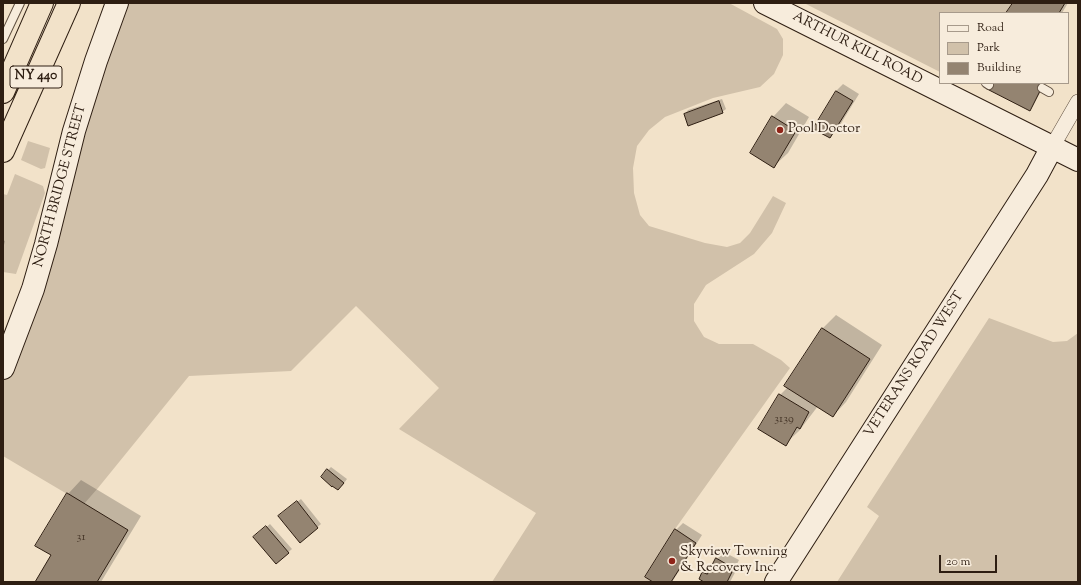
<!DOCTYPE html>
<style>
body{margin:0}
#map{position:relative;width:1081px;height:585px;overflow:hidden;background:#f2e2c9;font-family:"Sorts Mill Goudy",serif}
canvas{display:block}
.frame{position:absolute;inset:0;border:4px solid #2e1e12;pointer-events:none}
.legend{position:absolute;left:939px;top:12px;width:130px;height:72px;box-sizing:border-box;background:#f7ecdc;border:1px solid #a79a8b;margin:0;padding:5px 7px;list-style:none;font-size:12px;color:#2e1e12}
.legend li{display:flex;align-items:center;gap:8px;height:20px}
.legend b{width:20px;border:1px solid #a79a8b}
.scale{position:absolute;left:939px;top:555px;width:58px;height:18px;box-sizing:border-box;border:2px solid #2e1e12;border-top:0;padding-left:5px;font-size:12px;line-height:14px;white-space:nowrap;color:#2e1e12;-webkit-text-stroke:3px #f7ecdc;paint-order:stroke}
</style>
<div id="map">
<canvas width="1081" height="585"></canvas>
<div class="frame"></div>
<ul class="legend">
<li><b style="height:5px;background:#f7ecdc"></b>Road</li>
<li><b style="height:11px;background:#d1c1aa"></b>Park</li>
<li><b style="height:11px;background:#948471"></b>Building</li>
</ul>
<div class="scale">20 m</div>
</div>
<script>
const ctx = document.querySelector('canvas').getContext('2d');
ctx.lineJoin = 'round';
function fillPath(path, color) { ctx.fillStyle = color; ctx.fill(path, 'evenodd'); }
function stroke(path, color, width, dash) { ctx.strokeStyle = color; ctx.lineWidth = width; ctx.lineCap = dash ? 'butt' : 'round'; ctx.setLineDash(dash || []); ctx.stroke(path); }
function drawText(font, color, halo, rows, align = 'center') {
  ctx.font = font + ' "Sorts Mill Goudy",serif'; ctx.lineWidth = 4; ctx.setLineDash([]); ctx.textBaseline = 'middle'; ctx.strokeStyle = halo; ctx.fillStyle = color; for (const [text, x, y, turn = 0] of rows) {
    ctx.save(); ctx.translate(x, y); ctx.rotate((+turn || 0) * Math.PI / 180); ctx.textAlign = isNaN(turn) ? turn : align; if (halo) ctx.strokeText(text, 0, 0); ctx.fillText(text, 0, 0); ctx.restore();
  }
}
fillPath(new Path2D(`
 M128,3H729L777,29L783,39V55L774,74L760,87L713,98L665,117L649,130L637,146L633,168L634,193L640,215L649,226L705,243L727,247L740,243L750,233L773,196L786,203L772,233L754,254L706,285L694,304V321L704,337L719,344H753L781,360L790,368L675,529L645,577L653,582H492L536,513L399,429L439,388L356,306L291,371L189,376L98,488L84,504L3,456V380L22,332L107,55Z
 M804,3H1013L1006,13H940V72Z
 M28,141L50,148L45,168L41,169L21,160Z
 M15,174L43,186L45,193L16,274L3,272V194L7,195Z
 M989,318L1053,342L1067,341L1078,333V582H837L879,516L867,507Z`), '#d1c1aa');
fillPath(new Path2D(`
 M1014,3H1068L1062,13H1008Z
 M991,83H1045L1033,106L1030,110Z
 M843,84L859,94L837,130L829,137L836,91Z
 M722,99L726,109L722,112L685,114L688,110Z
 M786,103L809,117L788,153L774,166L773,117Z
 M3,240L5,241L3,249Z
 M836,315L882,345L846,402L833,416L818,406L799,431L785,444L780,395L788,387L822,329Z
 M331,467L347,479L342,486L328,470Z
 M81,480L141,516L101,582H36L52,555L68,494Z
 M301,499L321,524L300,542L283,513Z
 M683,523L702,535L672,582H654L676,530Z
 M270,524L292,549L276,563L258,534Z
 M724,552L739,560L737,564L739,565L730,582H705L700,578L703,572L710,565L713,566L717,559Z`), '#0003');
const building = new Path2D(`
 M1013,3H1065L1059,13H1006Z
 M990,83H1044L1030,111L987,89Z
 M836,91L853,101L830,138L813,129Z
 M719,101L723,113L688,126L684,114Z
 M772,116L796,131L774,168L750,153Z
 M822,328L870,359L833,417L784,386Z
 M779,394L809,412L800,429L797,427L786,446L758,429Z
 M327,469L344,483L338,490L332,486V487L321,477Z
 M67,493L128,530L97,582H35L51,555L35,546Z
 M297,501L318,528L300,543L278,516Z
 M266,526L289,553L276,564L253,537Z
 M675,529L696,543L671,582H653L645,577Z
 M716,558L733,568L731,572H732L727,582H704L699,579L702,572L707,574Z`);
fillPath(building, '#948471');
stroke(building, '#2e1e12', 1);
const lane = new Path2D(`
 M3,39L20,3
 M986,83L989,85
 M1042,88L1049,92`);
const street = new Path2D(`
 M1052,147L1078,102`);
const secondary = new Path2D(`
 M765,3L1078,160
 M3,368L33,289L46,244L74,131L96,61L117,3
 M776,582L1037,175L1052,147`);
const highway = new Path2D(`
 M3,92L42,3
 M3,151L69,3`);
stroke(lane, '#5f4f40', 10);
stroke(street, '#5f4f40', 16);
stroke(secondary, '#2e1e12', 24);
stroke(highway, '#2e1e12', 24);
stroke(lane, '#f7ecdc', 8);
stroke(street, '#f7ecdc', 15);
stroke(secondary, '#f7ecdc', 22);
stroke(highway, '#f2e2c9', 22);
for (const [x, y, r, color] of [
 [780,130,4,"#8f2418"],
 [672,561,4,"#8f2418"]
]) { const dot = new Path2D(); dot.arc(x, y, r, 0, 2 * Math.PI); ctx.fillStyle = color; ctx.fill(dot); stroke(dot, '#f7ecdc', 1.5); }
drawText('12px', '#48382a', null, [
 ["3139",784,420],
 ["31",81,538]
]);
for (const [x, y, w] of [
 [36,77,52]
]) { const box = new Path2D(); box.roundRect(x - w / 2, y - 11, w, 22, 3); ctx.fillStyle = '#f7ecdc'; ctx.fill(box); stroke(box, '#2e1e12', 1); }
drawText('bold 13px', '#2e1e12', null, [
 ["NY 440",36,77]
]);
drawText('14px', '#2e1e12', '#f7ecdc', [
 ["ARTHUR KILL ROAD",857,49,27],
 ["NORTH BRIDGE STREET",61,186,-75],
 ["VETERANS ROAD WEST",915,365,-57]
]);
drawText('14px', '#2e1e12', '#f7ecdc', [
 ["Pool Doctor",788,130],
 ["Skyview Towning",680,553],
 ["& Recovery Inc.",680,569]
], 'left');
</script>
